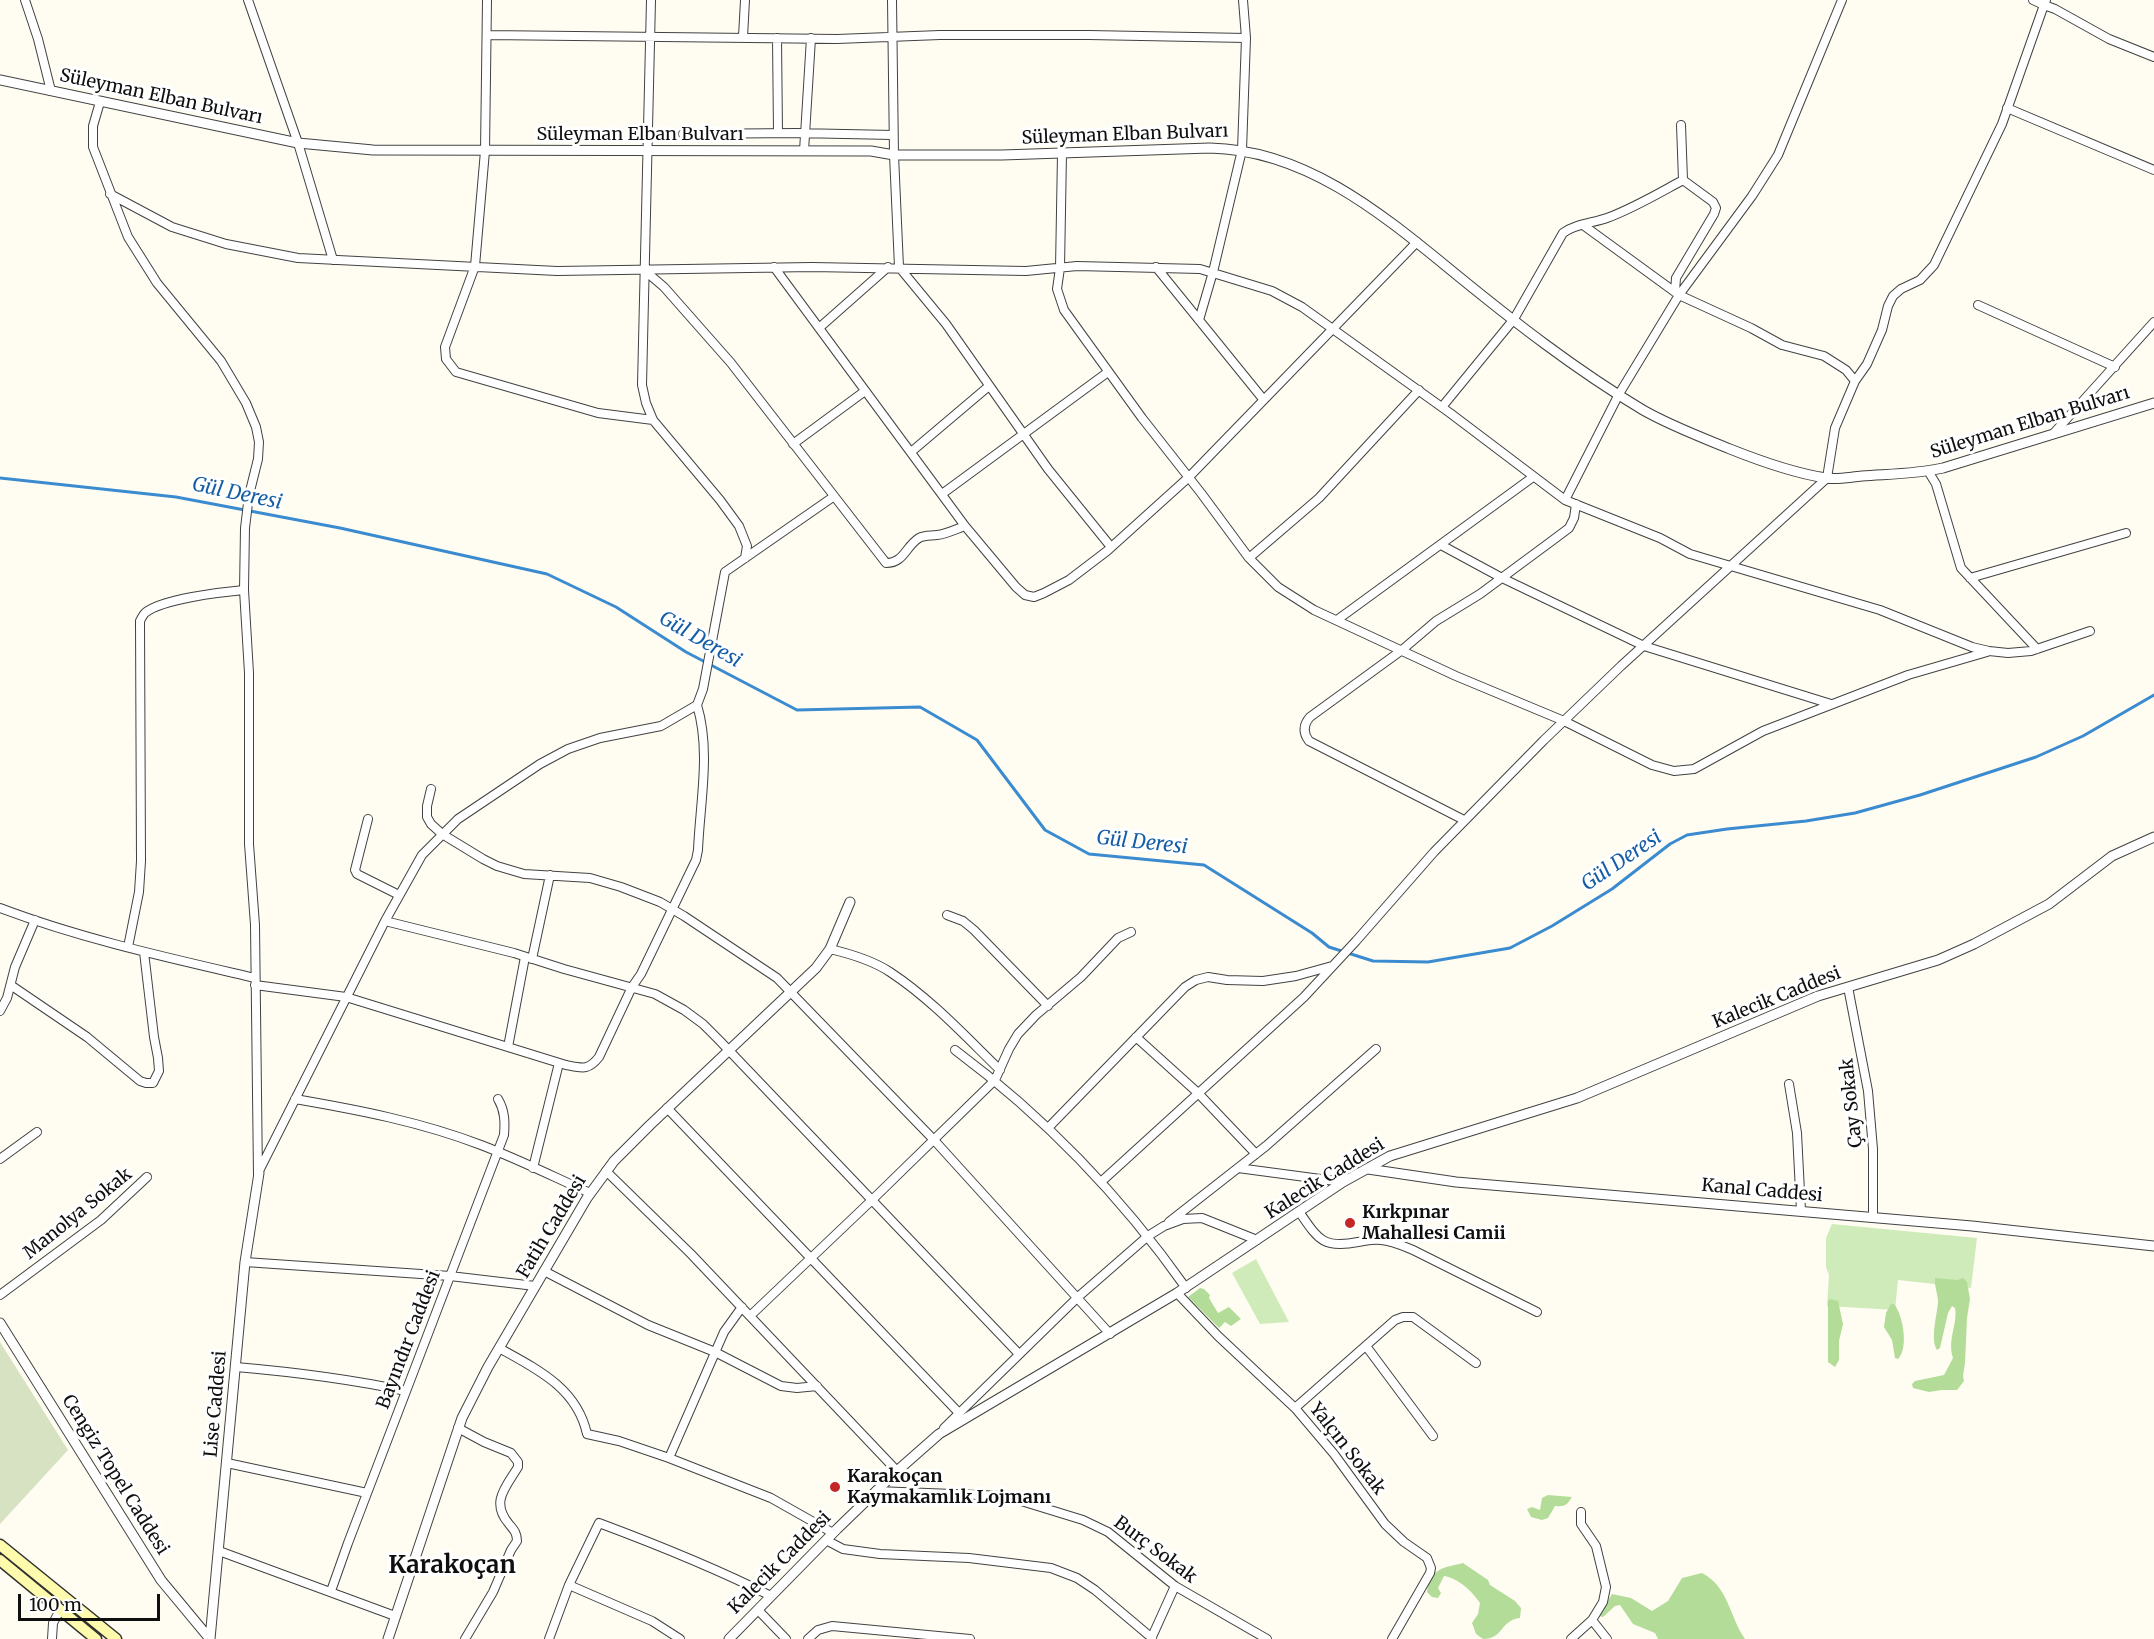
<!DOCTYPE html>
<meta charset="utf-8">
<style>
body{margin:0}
#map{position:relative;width:2154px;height:1639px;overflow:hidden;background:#fffdf2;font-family:Merriweather,serif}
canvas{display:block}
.scale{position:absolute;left:18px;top:1594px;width:142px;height:27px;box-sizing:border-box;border:3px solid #0f0f0f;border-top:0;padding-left:8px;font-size:18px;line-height:21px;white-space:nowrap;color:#0f0f0f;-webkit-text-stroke:4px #fff;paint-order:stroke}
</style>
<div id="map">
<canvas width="2154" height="1639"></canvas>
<div class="scale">100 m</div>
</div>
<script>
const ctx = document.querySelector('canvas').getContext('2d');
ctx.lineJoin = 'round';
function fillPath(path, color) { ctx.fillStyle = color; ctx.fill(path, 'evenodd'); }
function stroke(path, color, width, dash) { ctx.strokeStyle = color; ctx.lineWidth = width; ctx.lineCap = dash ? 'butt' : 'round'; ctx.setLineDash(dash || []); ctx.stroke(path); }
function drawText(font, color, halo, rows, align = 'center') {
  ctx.font = font + ' Merriweather,serif'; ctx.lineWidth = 6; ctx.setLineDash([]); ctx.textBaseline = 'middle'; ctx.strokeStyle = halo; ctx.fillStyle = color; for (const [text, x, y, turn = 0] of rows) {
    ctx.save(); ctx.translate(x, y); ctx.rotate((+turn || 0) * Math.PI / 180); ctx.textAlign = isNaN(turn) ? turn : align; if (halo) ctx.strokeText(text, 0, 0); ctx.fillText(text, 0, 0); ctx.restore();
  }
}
fillPath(new Path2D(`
 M1832,1224L1977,1238L1971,1288L1898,1280L1895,1310L1827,1306L1829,1275L1826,1267V1238Z
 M1256,1259L1289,1322L1260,1324L1232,1273Z`), '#d0ebba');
fillPath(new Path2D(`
 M1935,1278L1957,1280L1963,1278L1967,1282L1970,1299L1967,1318L1965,1363L1963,1376L1964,1381L1957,1390H1942L1929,1392L1913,1388L1912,1384L1915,1381L1944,1375L1953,1358C1947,1339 1958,1324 1955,1308L1952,1306L1948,1313L1940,1348L1937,1350C1930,1339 1937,1316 1938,1302C1938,1294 1934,1286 1935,1278Z
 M1200,1288L1204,1289L1210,1295L1209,1298L1218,1313L1229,1307L1241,1319L1231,1326L1225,1322L1219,1328L1188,1297Z
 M1830,1299L1838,1301L1843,1324L1839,1341V1360L1835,1367L1828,1362V1301Z
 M1891,1304H1894C1903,1315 1909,1348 1898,1359L1895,1358L1892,1340L1884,1327L1886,1313Z
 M1548,1495L1572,1497C1567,1505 1565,1507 1555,1506L1548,1518L1542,1520L1531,1517L1527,1509L1532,1507L1540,1510L1542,1498Z
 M1463,1563L1488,1580L1490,1585L1515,1601L1521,1608L1520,1618C1500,1620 1504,1639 1483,1639L1476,1634L1472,1623L1478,1614L1480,1603C1472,1591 1458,1578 1444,1576L1438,1588L1441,1593L1438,1598L1432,1597L1427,1592C1430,1568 1443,1568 1463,1563Z
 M1702,1573C1729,1587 1729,1616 1745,1639H1658L1655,1633L1633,1624L1620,1605L1615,1606L1603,1617L1599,1616L1612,1594L1631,1598L1652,1611L1668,1601L1682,1578Z`), '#b3dc99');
fillPath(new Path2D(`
 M0,1342L68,1450L0,1524Z`), '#d6e2c2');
stroke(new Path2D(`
 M0,478L176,497L340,528L547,574L616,607L686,652L797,710L920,707L977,740L1045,830L1089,854L1204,865L1312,933L1329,947L1373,961L1428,962L1510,948L1552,926L1612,889L1670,844L1687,835L1727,829L1806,821L1855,813L1920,795L2036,757L2083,736L2154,695`), '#3b8bd0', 3);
const minor = new Path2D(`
 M25,0L38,39L51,91
 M248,0L298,143L333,260
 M487,0L485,151L475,266L445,347L446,359L456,372L598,413L653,420
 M651,0L642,385L646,403L653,420L720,500L739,526L747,546L745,558
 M892,0L894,155L899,267L946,324L1048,469L1111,547
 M2046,0L2044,5L2055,9L2109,39L2154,57
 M487,35L837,39L940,35H1089L1246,38
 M743,37L745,0
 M777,38L778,133
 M100,102L93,126V147L128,237L157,283L221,361L246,403L256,427L259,442L258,459L249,495L245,528L244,590L249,673V844L255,925L258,1176
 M2007,108L2154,170
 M1681,125L1683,180
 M683,134L796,133L893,135
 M804,151L811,38
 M1062,153L1060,268L1057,289L1064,310L1142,418L1201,493L1249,558L1278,587L1314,610L1456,676L1564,721L1652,765L1674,771L1694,769L1763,731L1908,675L1987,652
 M110,194L172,227L226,244L298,258L557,271L812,267L1026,271L1077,266L1200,269L1272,291L1302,307L1450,413L1565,500L1660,538L1690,554L1880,610L1972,647L1989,651L2008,653L2031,651L2090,631
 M774,267L965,526L1016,587L1025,595L1034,597L1044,593L1069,580L1107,551L1189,477L1417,242
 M1156,267L1263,399
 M644,270L664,287L731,363L886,563C904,563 905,547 919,538C925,535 931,536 937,535C947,534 956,529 965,526
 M1675,292L1676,278L1714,214L1716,208L1713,202L1683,180
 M1978,305L2115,367
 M1199,320L1213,272L1242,150L1246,38L1243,0
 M819,328L888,267
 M1855,381L1867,364L1882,330L1888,306L1893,296L1901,289L1920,280L1934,265L2002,124L2044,5L2033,0
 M1442,407L1514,319L1563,233C1575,224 1593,223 1607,218C1634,208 1659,193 1683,180
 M2053,434L2154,322
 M793,444L865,391
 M911,452L989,386
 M1928,471L1936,484L1961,568L2037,649
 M942,494L1108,372
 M1565,500L1619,394L1679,295L1752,196L1778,155L1842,0
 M1441,545L1502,578L1644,646L1831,704
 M1249,558L1319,498L1419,390
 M1970,578L2126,533
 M1337,620L1533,477
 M431,789L427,806V817L431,824L442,834L483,859L497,866L524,874L590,878L621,887L660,902L684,916L777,978L934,1140L1110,1334
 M368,819L355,870L357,874L399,895
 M1464,820L1309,741C1303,733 1303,725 1310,717L1402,650L1436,621L1480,594L1553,540L1569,528L1574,518L1576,504
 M0,908C82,939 169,958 255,978
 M947,915L963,921L974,930L1048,1006
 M385,921L514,953L564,969L655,994L684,1010L703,1024L719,1040L1019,1354
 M128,947L139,892L141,861L140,621C141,619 144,614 145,613C161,599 222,592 244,590
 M830,949C851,954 872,960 890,972C931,999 965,1036 1000,1070
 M532,959L550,875
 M255,985L346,997L566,1065C582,1068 588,1071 599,1057L632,987L641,974L696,860L698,850C700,802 711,751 697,705
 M12,986L87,1037L140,1081L146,1083H153L159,1071L158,1058L154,1037L144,952
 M1848,987L1868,1091L1873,1149V1218
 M0,1011L7,998L15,967L35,920
 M1136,1037L1198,1093L1256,1154
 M508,1047L525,957
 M955,1050C1046,1118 1121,1196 1186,1288
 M1789,1084L1797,1133L1801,1211
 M295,1099C359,1110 421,1122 481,1145C518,1159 554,1177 590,1193
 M667,1108L959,1413
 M1048,1128L1185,987L1196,980L1208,977L1227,980L1263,981L1296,976L1332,966
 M0,1159L37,1132
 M533,1168L559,1063
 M1238,1168L1343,1182
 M259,1171L385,921L422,855L458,819L540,764L568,749L600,738L661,726L697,705L703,689L725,572L833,497
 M606,1171L691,1254L897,1471
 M1102,1181L1304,997L1356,941L1434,852L1544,740L1621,666L1827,478L1835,428L1855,381L1846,370L1824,356L1782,345L1751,328L1679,295L1583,225
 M1300,1213C1318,1239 1323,1249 1358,1242C1365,1241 1374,1239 1381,1240C1393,1241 1403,1246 1413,1250L1537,1312
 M1169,1222L1266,1146L1376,1049
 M245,1262L450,1276L535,1286
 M544,1271L648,1325L715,1352L781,1386L797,1388L817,1386
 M1177,1293L1218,1336L1295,1408L1334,1454L1385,1524L1404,1542L1427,1558L1431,1568L1430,1573L1392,1639
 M0,1295L101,1220L147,1177
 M742,1307L724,1332L669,1458L771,1498L833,1533
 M750,1316L872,1200L995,1080L1009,1049L1018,1034L1036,1015L1081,977L1118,938L1131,932
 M1366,1346L1433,1436
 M499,1348C537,1369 577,1388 587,1434L619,1441L669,1458
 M236,1367C294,1372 350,1379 406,1391
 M1295,1408L1395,1320L1403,1317H1413L1476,1363
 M458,1428L484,1442L511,1453L518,1462V1467C506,1487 490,1502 509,1524C514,1530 517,1533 517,1541L511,1550L493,1592L465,1639
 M944,1428L1078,1297L1148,1236L1164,1226L1183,1219L1202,1218L1257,1240
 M227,1463L367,1493
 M876,1491L1005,1496L1083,1520L1108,1532L1175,1586L1267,1639
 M1581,1512V1524L1596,1546L1606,1587L1603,1602L1592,1620L1607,1639
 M826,1540L843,1549L880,1554L969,1558L1051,1568L1077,1578L1095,1590L1152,1638
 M219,1551L395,1616
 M569,1585L652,1621L680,1639
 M331,1591L348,1543L504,1135C505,1122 505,1111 498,1099
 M758,1610L786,1639
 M52,1639L53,1623L60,1610
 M549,1639L569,1585L599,1523C658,1545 715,1568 771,1596
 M808,1639L818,1630L832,1626L970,1639
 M1151,1639L1175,1586
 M1571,1639L1592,1620`);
const tertiary = new Path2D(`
 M0,80L298,143L373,150L871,151L894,155H1002L1210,148C1306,150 1382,214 1452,271C1513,321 1576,370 1643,410C1671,426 1701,437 1730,449C1760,461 1793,473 1826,478C1837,480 1850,477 1862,476C1889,474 1917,474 1943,468L2154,403
 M1368,1169L1456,1182L1972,1226L2154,1246
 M0,1323L161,1580L210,1639
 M210,1639L245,1262L259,1173
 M388,1639L462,1418L488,1367L587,1198L614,1161L650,1125L816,968L830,949L850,902
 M729,1639L837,1529L897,1471L939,1434L1177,1293L1343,1182L1390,1156L1577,1098L1818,996L1938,960L1974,944L2049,904L2112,856L2154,837`);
const secondary = new Path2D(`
 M0,1545L116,1639
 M0,1560L96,1639`);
stroke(minor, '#424242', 10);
stroke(tertiary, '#424242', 11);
stroke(secondary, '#313131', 13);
stroke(minor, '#fff', 8);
stroke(tertiary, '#fff', 9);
stroke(secondary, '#fffbad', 10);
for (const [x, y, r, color] of [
 [1350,1223,6,"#c32624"],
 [835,1487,6,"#c32624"]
]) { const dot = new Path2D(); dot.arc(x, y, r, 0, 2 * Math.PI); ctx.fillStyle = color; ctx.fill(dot); stroke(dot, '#fff', 2); }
drawText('18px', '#0f0f0f', '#fff', [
 ["Süleyman Elban Bulvarı",161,97,12],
 ["Süleyman Elban Bulvarı",640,135],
 ["Süleyman Elban Bulvarı",1125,135,-2],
 ["Süleyman Elban Bulvarı",2030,423,-17],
 ["Kalecik Caddesi",1777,998,-22],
 ["Çay Sokak",1852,1103,-96],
 ["Kalecik Caddesi",1325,1179,-32],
 ["Kanal Caddesi",1762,1191,5],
 ["Manolya Sokak",78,1214,-39],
 ["Fatih Caddesi",552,1227,-59],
 ["Bayındır Caddesi",409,1340,-69],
 ["Lise Caddesi",216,1404,-85],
 ["Yalçın Sokak",1347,1449,52],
 ["Cengiz Topel Caddesi",115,1475,58],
 ["Burç Sokak",1155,1550,37],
 ["Kalecik Caddesi",780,1563,-45]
]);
drawText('bold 18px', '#0f0f0f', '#fff', [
 ["Kırkpınar",1362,1213],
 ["Mahallesi Camii",1362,1234],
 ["Karakoçan",847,1477],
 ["Kaymakamlık Lojmanı",847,1498]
], 'left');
drawText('italic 20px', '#155da5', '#fff', [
 ["Gül Deresi",237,494,12],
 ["Gül Deresi",700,640,30],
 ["Gül Deresi",1142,843,6],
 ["Gül Deresi",1622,861,-34]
]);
drawText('bold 24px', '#0f0f0f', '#fff', [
 ["Karakoçan",452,1566]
]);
</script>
